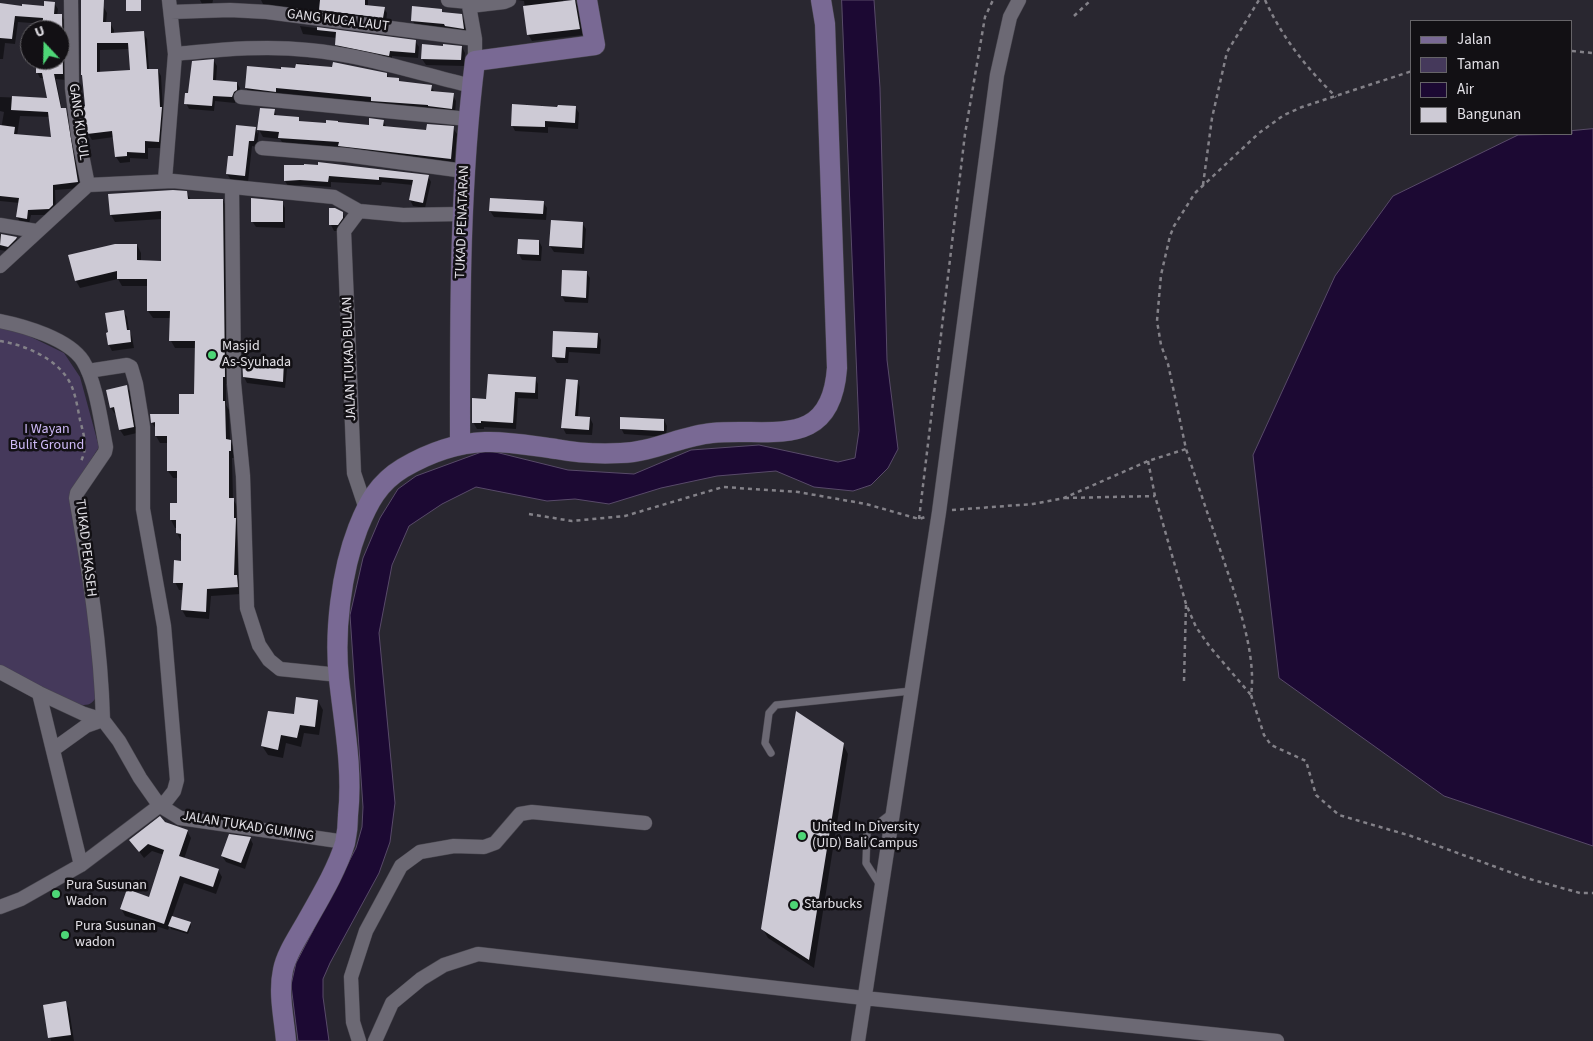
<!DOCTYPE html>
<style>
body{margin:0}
#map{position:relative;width:1593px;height:1041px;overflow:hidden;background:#292730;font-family:"Source Sans 3",sans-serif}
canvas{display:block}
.legend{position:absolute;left:1410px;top:20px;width:162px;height:115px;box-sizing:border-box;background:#121014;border:1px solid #666468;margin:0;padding:6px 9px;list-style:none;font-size:15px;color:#e3e1e7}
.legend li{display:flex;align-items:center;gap:10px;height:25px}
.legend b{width:25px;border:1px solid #666468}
.north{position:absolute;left:20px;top:20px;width:50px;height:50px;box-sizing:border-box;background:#121014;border:1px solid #666468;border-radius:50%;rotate:339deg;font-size:14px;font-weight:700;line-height:20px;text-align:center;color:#e3e1e7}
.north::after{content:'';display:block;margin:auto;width:18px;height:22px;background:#4dd676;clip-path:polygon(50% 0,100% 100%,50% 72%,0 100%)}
</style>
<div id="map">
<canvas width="1593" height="1041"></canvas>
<ul class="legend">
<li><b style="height:6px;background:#796994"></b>Jalan</li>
<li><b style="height:14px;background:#45395b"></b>Taman</li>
<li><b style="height:14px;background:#1c0933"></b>Air</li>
<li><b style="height:14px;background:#cdcad5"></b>Bangunan</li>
</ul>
<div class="north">U</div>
</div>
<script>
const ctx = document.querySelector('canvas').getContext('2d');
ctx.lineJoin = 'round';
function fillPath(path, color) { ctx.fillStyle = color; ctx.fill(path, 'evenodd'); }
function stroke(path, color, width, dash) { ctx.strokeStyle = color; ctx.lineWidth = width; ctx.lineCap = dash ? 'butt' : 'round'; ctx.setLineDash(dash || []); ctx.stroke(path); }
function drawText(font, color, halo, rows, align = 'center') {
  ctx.font = font + ' "Source Sans 3",sans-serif'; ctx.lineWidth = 5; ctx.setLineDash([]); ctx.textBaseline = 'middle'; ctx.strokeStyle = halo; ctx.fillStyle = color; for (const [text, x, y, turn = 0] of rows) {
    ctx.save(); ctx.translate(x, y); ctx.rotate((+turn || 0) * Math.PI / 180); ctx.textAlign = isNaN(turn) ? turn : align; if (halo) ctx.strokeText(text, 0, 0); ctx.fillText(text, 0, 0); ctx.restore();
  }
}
fillPath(new Path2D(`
 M0,328L25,334L64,353L80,377L99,447L70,493L81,559L97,694C93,708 82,706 70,702L0,665Z`), '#45395b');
const water = new Path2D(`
 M842,0H874L880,88L887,360L898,449L888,468L871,485L853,491L814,487L776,471L717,476L661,488L609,504L575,499L547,501L476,487L442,504L409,526L392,565L379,633L395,803L390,842L379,873L330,963L323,979V997L329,1041H298L291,985L296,963L356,848L362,827L363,807L350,615L363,558L380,518L398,489L416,476L487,450L568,470L634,474L691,450L759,445L838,462L855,458L859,431Z
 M1593,129V846L1444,796L1279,678L1253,455L1335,276L1393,196L1518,135L1572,134V131Z`);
fillPath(water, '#1c0933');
stroke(water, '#584a69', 1);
fillPath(new Path2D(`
 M200,0H213L212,5L202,4Z
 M261,0H368V7L384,8L387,13L386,23L264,6Z
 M518,0H563L564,2L575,1L579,8L583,35L532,41L528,34L524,1Z
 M54,3L58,9L57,16H62L65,22L66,80L56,79L62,110L65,109L68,115L81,188L55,190L56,211L52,215H31L29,224L21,223L17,217L20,203L0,201V135L4,112L0,111V97L49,99L44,78H40L37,72L38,60H60V30H43L44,24L18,22L15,44L5,43L3,59H0V4L23,8L45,7ZM20,116L50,117L53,139L17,136Z
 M103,6L107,13L106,23H110L114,30V34L143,32L147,39L149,70H158L161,76L163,111L165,115L162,148H148V159L130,158V162L120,163L116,157L114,137L92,140L88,133L84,78L82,75ZM130,49L132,71L100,73V50Z
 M441,10L443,13L461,15L464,21L467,33L416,26L412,20Z
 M300,26L415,41L419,47L418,58L392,56V61L339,50L336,44L337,38L303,34Z
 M462,47L465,53L464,66L426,65L422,59Z
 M214,61L217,66L216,81L237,83L240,88L239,95L236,98L235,103L215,101L214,111L189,109L186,103Z
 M297,63L309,64L310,66L387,74L389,79L399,80L400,82L431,86L435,93L453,95L456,101L455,114L376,107L374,103L279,94H250L246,88L282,70L297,69Z
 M575,107L579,113L578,129L548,127V133L515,131L512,125L559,108Z
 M261,109L274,110L277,117L298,119L301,122L370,127L383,121L387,128L427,131L453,128L457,134L454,166L284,145L280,139L263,137L259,130L257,147L252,146L248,182L231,180L227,174L234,158L255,128L258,134Z
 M285,167L428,176L431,182L425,208L413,206L410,200L413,185L382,182L381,185L331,182V187L304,185L288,186L285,181Z
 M186,192L191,200H223L227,208L229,384H226V405L229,410L230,440L234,448V458H232L233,499L237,506V523L239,527L238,578L241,583V594L211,596L209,619L186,617L182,610L184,590H179L175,582L182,562L181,541L177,533V528H175L171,520V505H178V478H173L168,471V443H160L156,436V429L152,423L180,415L196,395V348H175L171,341V318H153L148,311V286H122L118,279L80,288L76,281L137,245L141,253V262H162V219L115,222L111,215L110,195Z
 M282,202L285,208V228L256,227L252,221Z
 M543,202L547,208L546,220L494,217L490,211Z
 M342,213L346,219L341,231H334L331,225Z
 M552,221L582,223L586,229L584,254L554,252L550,246Z
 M0,234L16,238L19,244L12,252L0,250Z
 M539,241L542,247L541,261L522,260L519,254Z
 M586,272L590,278L588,303L565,302L562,296Z
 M123,311L127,317L129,330L132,337L134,348L112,351L109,345Z
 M555,332L598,334L601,340L600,354L569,352L568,363H557L553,357Z
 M254,359L256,363H284L287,369L285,388L247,383L244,377Z
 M535,378L538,384V399L518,398L516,429L484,427V429H477L473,422L487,400Z
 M577,381L580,387L578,417L590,418L593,424L592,435L566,434L563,428Z
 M126,386L130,392L137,433L124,436L120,430L117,413L115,414L111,408Z
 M664,420L667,426L666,437L624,434L621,428Z
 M318,701L323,710L319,735L304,733L301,747L286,743L283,758L268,755L262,746L295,715Z
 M843,744L848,754L814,968L768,938L763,929Z
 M165,824L187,831L191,838L184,859L218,870L222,877L216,894L184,883L172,917L190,923L191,926L188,934L171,929L170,926L168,930L125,916L121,908L150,898L164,855L152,851L144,858L131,841Z
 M250,838L253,844L245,869L226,862L222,856Z
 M65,1003L69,1009L74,1041H51L44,1006Z`), '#0007');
fillPath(new Path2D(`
 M81,0H104L103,22H111V33L144,31L147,69H158L160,107H162L159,142L145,141V153L127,152V156L115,157L112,131L87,134L83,107L85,106L82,75H81ZM97,43H128L130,70L97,72Z
 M126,0H141V11H126Z
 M320,0H365V5L385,7L383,18L319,10Z
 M573,0H575L580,29L527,35L523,6Z
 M44,1L55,2L54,14H62L63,74H54L61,108H66L78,182L53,185V205L49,209L28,210L27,219L16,217L19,198L0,196V125L15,127L14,134L51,137L48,112L11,110L12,96L47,98L42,73H36V60H60V30H42L43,18L15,16L12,39L0,38V3L22,6V4L44,6Z
 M412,6L442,9V12L462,14L464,29L445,26L444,24L411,21Z
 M317,27L416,40L415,53L390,51L389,56L335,45L336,32L317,30Z
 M422,44L443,46V44L462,46L461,60L421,59Z
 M214,59L213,80L237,82V90L234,92L232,97L213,96L212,106L184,104L185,93H188L192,61Z
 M333,62L387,73V77L399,78V81L432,85L431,91L454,93L452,109L428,106V105L371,101V97L276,88V92L245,88L247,66L281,69V67L295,68L296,64L332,67Z
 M512,104L557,107L558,105L576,106L575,123L545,121V127L511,126Z
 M260,108L275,109L274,115L299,117V121L326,123V120L338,121V122L369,125V118L384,120L383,126L426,130L427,124L454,126L451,159L338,146L339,142L278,138L279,132L257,130Z
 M236,125L256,127L254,141H249L245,176L226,174L228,156H233Z
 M318,162L429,175L423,203L409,200L413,180L379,177V180L329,176L328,182L300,180L284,181V165H304V164L318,165Z
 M173,190L187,191L188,199H223L225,377H223V401H225L226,439L231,440V451H229V498H234V518H236L234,575H237L238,587L207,589L206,612L181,610L183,583H173L174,560L181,561V534L176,533V520H170V503H177V471H167V436H155V422L151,423L150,414H179V394H194L195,341H169L170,311H147V279H117V271L75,281L68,255L115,244H137V260L161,261V211L110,215L108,194Z
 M251,198L283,201V222H251Z
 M490,198L544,201L543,214L489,211Z
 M329,208H335L343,212V218L338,225H329Z
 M551,220L583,222L582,248L549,246Z
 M1,234L17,237L16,239L8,247L0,245Z
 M518,239L539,240V255L517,254Z
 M562,270L587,271L586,298L561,296Z
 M124,310L127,330H130L131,342L108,345L106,333L108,332L105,313Z
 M553,331L598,333L597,348L566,347L565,358L552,357Z
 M242,357H254V362L284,361L283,382L243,377Z
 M488,374L536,377L535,393L515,392L513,423L481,421V423H472V398L486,399Z
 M566,379L578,380L575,416L590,417L589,430L561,428Z
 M127,385L134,427L119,430L114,407L110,408L106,390Z
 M620,417L664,419V431L620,429Z
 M296,697L318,700L315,727L300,725L297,738L281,735L278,750L261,746L268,711L294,714Z
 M796,711L844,743L809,960L761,929Z
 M160,816L165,822L188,830L179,856L219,869L213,887L180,876L164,924L120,909L127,889L149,897L164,850L148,844L139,852L129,840Z
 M229,834L251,837L241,863L221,856Z
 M172,916L191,922L187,932L168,926Z
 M66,1001L71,1035L48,1038L43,1005Z`), '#cdcad5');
const lane = new Path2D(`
 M771,753L765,743L769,713L776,705L911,691
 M880,885L866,863L867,832L893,812`);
const street = new Path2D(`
 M71,0L72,88L78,135L88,185
 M448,0L469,2
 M468,0L475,39V61
 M470,6L504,2L509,0
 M171,12L230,10L267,12L475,39
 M175,54C219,50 263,45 308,50C363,55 418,73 471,86
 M241,97L468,119
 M262,148L346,155L464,171
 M165,180L175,54L169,0
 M232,187L234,383L243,476L247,608L259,645L269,660L280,669L339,675
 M359,211L344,231L354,473L366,509
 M0,225L36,231
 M0,266L88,185L173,181L334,197L359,211L403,215L461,214
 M0,321C25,326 69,339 83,361C96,382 101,422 106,447L105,452L77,493L76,498C89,571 101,645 103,720L86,726L54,749
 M0,672L39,693L84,714L103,720L119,741L140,778L159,805L180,818L345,842
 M39,693L81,865
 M0,907L21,899L81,865L167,800L174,791L177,780L164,626L143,509V427L136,384L131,367L127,365L88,371
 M359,1041L353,1022L351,977L366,931L401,866L420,852L454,846L484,847L495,843L520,814L532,812L645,823
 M375,1041L392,1003L421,979L444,965L478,954L864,998L1277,1041
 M858,1041L939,512L997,75L1010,17L1019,0`);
const secondary = new Path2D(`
 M460,445C460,317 459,188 475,61L595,45L587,0
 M286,1041C284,1018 278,993 283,970C286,955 296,940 304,926C318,901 337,870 345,843C347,834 348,824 348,815C353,769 344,725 339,679C334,632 341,572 358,528C368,503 378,483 403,468C427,454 457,443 485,442C509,441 532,446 556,449C577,453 600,454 621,453C653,452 681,436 712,433C770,427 831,452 837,368L825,24L821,0`);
stroke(lane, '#48464e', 8);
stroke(street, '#48464e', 15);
stroke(secondary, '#48464e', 21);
stroke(new Path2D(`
 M1265,0C1283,39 1306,67 1336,97
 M1074,16L1091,0
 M1572,51L1593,53
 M1203,185L1212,118L1227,52L1259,0
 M0,341C26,345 61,360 72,387C76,397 78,410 80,420C84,436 88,447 81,461
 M1148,461L1155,496L1186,604L1196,627L1210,647L1251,695C1257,653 1236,598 1223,558C1210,521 1198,485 1186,449
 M1065,498L1155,496
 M952,510L1033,504L1064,498L1148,461L1186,449L1168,364L1161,345L1157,321L1161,275L1170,236L1174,226L1195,193L1259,133L1284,115L1302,107L1412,71
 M529,514L572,521L625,516L723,487L798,492L866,504L919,519L925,517
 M919,519L965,134L985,17L993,0
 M1184,681L1186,605
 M1251,695L1264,735L1271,745L1306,761L1316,795L1339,815L1411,836L1526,878L1580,893H1593`), '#838188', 2.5, [4, 4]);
stroke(lane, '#6c6974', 7);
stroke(street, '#6c6974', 14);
stroke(secondary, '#796994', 20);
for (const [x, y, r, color] of [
 [212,355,5,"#4dd676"],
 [802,836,5,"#4dd676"],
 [56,894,5,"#4dd676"],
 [794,905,5,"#4dd676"],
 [65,935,5,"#4dd676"]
]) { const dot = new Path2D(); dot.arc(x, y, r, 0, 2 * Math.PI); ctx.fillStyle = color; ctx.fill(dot); stroke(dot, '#121014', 2); }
drawText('14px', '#e3e1e7', '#121014', [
 ["GANG KUCA LAUT",338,21,7],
 ["GANG KUCUL",78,122,82],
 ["TUKAD PENATARAN",463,222,-88],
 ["JALAN TUKAD BULAN",350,359,-92],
 ["TUKAD PEKASEH",85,548,83],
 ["JALAN TUKAD GUMING",248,827,9]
]);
drawText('14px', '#e3e1e7', '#121014', [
 ["Masjid",222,347],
 ["As-Syuhada",222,363],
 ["United In Diversity",812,828],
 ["(UID) Bali Campus",812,844],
 ["Pura Susunan",66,886],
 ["Wadon",66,902],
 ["Starbucks",804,905],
 ["Pura Susunan",75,927],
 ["wadon",75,943]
], 'left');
drawText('14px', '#cebaf7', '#121014', [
 ["I Wayan",47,430],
 ["Bulit Ground",47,446]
]);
</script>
